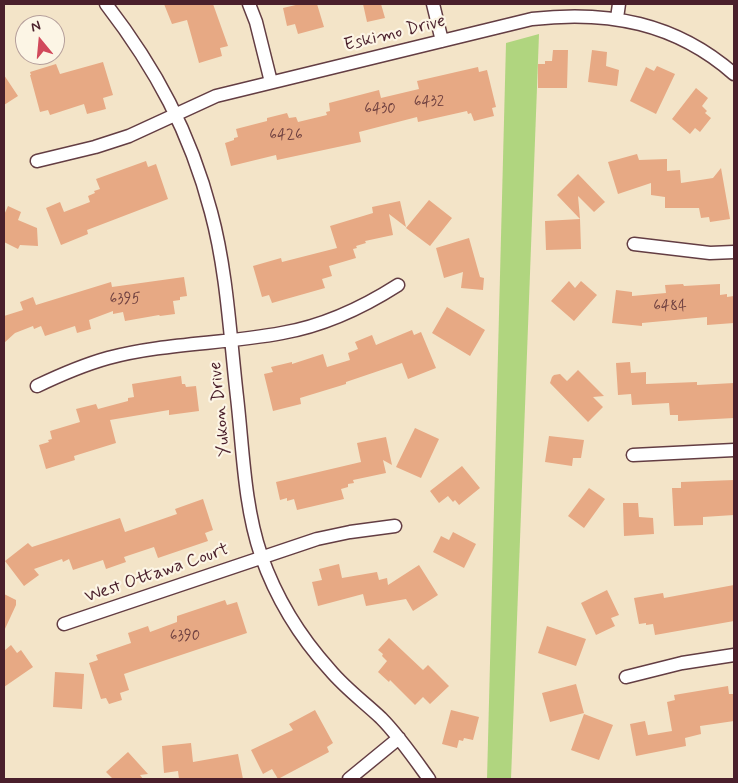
<!DOCTYPE html>
<style>
body{margin:0}
#map{position:relative;width:738px;height:783px;overflow:hidden;background:#f3e4c8;font-family:Mynerve,sans-serif}
canvas{display:block}
.frame{position:absolute;inset:0;border:5px solid #4a1f2b;pointer-events:none}
.north{position:absolute;left:15px;top:15px;width:50px;height:50px;box-sizing:border-box;background:#fcf5e5;border:1px solid #b59f9b;border-radius:50%;rotate:343deg;font-size:14px;font-weight:700;line-height:20px;text-align:center;color:#4a1f2b}
.north::after{content:'';display:block;margin:auto;width:18px;height:22px;background:#d1495b;clip-path:polygon(50% 0,100% 100%,50% 72%,0 100%)}
</style>
<div id="map">
<canvas width="738" height="783"></canvas>
<div class="frame"></div>
<div class="north">N</div>
</div>
<script>
const ctx = document.querySelector('canvas').getContext('2d');
ctx.lineJoin = 'round';
function fillPath(path, color) { ctx.fillStyle = color; ctx.fill(path, 'evenodd'); }
function stroke(path, color, width, dash) { ctx.strokeStyle = color; ctx.lineWidth = width; ctx.lineCap = dash ? 'butt' : 'round'; ctx.setLineDash(dash || []); ctx.stroke(path); }
function drawText(font, color, halo, rows, align = 'center') {
  ctx.font = font + ' Mynerve,sans-serif'; ctx.lineWidth = 4.5; ctx.setLineDash([]); ctx.textBaseline = 'middle'; ctx.strokeStyle = halo; ctx.fillStyle = color; for (const [text, x, y, turn = 0] of rows) {
    ctx.save(); ctx.translate(x, y); ctx.rotate((+turn || 0) * Math.PI / 180); ctx.textAlign = isNaN(turn) ? turn : align; if (halo) ctx.strokeText(text, 0, 0); ctx.fillText(text, 0, 0); ctx.restore();
  }
}
fillPath(new Path2D(`
 M539,34L511,779H487L506,43Z`), '#b0d57f');
fillPath(new Path2D(`
 M164,4H213L228,46L220,48L222,56L199,63L187,20L172,24Z
 M300,4H317L324,27L298,34L295,24L287,26L283,8Z
 M363,4H381L385,18L367,22Z
 M553,50H568L567,88H538V64H545V61H552Z
 M592,50L607,52L606,66L619,70L617,86L588,82Z
 M103,62L113,95L103,98L106,109L87,114L84,104L50,115L48,110L40,112L30,75H31L30,72L56,64L60,74Z
 M657,66L675,74L656,114L630,101L646,67L654,71Z
 M478,67L479,72L487,70L496,107L492,108L494,116L474,121L471,113L468,114L467,111L418,122L417,117L359,132L361,142L277,160L276,155L231,166L225,143L234,140V138L238,137L236,129L267,121V118L287,113L289,118L296,117L298,122L327,115L326,112L330,111L329,103L379,90L381,98L419,89L417,81Z
 M4,75L18,96L4,105Z
 M696,88L708,98L702,106L707,111L705,113L711,118L700,132L695,128L690,134L672,119Z
 M637,154L639,160L667,159V171L680,170L681,183L713,178L721,168L730,219L710,222L709,217L701,218L699,208H665V197L651,195V183L618,194L608,162Z
 M146,161L148,167L156,164L168,199L87,230L88,234L61,245L46,208L60,202L64,212L90,202L88,196L95,193L94,191L100,189L96,179Z
 M578,174L605,202L594,212L578,196L580,219L557,195Z
 M429,200L452,218L430,246L406,228Z
 M400,201L406,227L389,214L393,235L365,241L366,243L356,246L357,248L353,249L356,258L329,266L332,276L322,279L325,288L272,303L269,295L262,297L253,266L281,258L282,262L337,248L330,226L373,213L372,207Z
 M8,206L21,212L18,220L37,228L38,246L20,245L18,249L4,242V215Z
 M580,219L581,249L546,250L545,221Z
 M469,238L480,277L484,278L483,290L461,288L463,272L444,278L436,248Z
 M184,277L187,296L180,297V300L173,301L175,314L160,316L159,315L125,321L123,312L113,314V311L89,320L91,329L77,333L75,326L45,336L41,326L34,329L33,326L15,333L4,343V316L23,310L20,302L33,297L36,305L111,282L112,287Z
 M569,281L575,288L581,281L597,295L574,321L551,301Z
 M683,284L684,286L720,284V295L727,294V297L734,296V323L707,325V317L642,323V326L612,323L616,290L632,292V296L666,293L665,285Z
 M447,307L485,330L470,356L432,333Z
 M412,330L414,335L421,332L436,368L408,379L402,363L346,382V384L300,398L301,404L273,411L264,374L273,372L271,367L292,362V364L323,354L327,367L350,360L348,353L358,349L355,342L372,335L376,345Z
 M630,362L631,373L646,372V384L697,382V385L734,383V418L678,421V415H670L669,403L632,405L631,394L618,395L616,363Z
 M578,370L604,396L593,397L603,407L588,422L550,383L552,377L554,375L560,374L567,381Z
 M181,376L182,384H185L186,387L196,386L199,411L169,415V410L110,420L116,443L74,456L75,460L46,469L39,445L49,442L48,440L52,439L50,431L80,422L76,409L96,404L98,409L128,401V398L134,397L132,384Z
 M415,428L439,439L421,478L396,467Z
 M549,436L584,440L581,458H573L572,466L545,462Z
 M386,437L392,465L383,460L386,473L353,480L354,483L348,484V487L341,489L344,499L297,510L294,499L287,501V498L280,500L276,482L361,462L357,443Z
 M462,466L480,488L459,505L455,500L453,502L448,496L439,503L430,491Z
 M734,480V515L703,517V525L674,526L672,488H681V482Z
 M589,488L605,499L584,528L568,516Z
 M203,499L213,530L205,533L208,541L158,558L154,547L124,557L126,562L106,569L103,560L73,570L69,559L63,562L62,559L34,569L39,575L24,586L5,561L28,543L32,547L120,518L125,532L177,514L175,509Z
 M623,503H638L639,517L653,518L654,534L624,536Z
 M453,532L476,544L464,568L433,552L441,536L449,540Z
 M339,564L342,578L377,572L379,580L387,578L388,585L419,565L438,595L413,611L406,599L366,606L363,594L318,606L312,582L322,580L319,569Z
 M734,585V621L655,635L653,624L646,625V623L639,624L634,598L663,593L664,598Z
 M607,590L619,615L611,618L615,626L596,635L581,603Z
 M4,594L16,600V605L4,631Z
 M225,600L227,605L237,602L247,633L124,674L129,690L120,693L122,700L109,704L106,698L101,699L89,663L98,660L96,655L131,643L128,633L148,626L150,632L177,622V616Z
 M547,626L586,639L576,666L538,653Z
 M389,638L423,670L428,665L449,686L430,704L423,697L415,705L390,680L389,682L378,672L387,661L382,656L383,654L378,650Z
 M11,645L17,653L21,650L33,667L4,687V651Z
 M55,672L84,674L82,709L53,707Z
 M576,684L584,713L550,722L542,693Z
 M728,686L729,694H733L734,721L700,726L701,734L685,738L686,746L636,756L630,724L645,721L648,735L672,731L667,702L675,700L674,695Z
 M315,710L333,743L327,747L329,752L278,779L272,769L263,774L251,750L293,730L289,724Z
 M451,710L479,717L473,740L464,738L463,741L459,740L457,748L442,744Z
 M584,714L613,725L599,760L571,750Z
 M191,743L193,762L238,754L243,779H179L178,771L164,773L162,746Z
 M128,752L148,774L140,775L143,779H113L106,772Z`), '#e7a984');
const minor = new Path2D(`
 M106,4C156,69 190,132 211,212C227,271 230,336 237,397C243,449 244,505 261,555C276,598 300,637 330,670C345,688 364,702 381,718C399,736 414,758 429,779
 M249,4L256,22L271,82
 M433,4L442,41
 M617,18L619,4
 M37,161L95,147L129,136L216,96L532,19C608,10 676,23 734,74
 M634,244L710,253L734,252
 M37,386C60,375 83,365 108,358C164,343 224,344 282,333C323,326 362,308 398,285
 M633,455L734,450
 M64,624L317,539L350,532L395,526
 M626,677L682,663L734,655
 M349,779L399,738`);
stroke(minor, '#633d43', 15);
stroke(minor, '#fff', 12);
drawText('15px', '#714241', null, [
 ["6432",429,103],
 ["6430",380,110],
 ["6426",286,136],
 ["6395",125,300],
 ["6484",670,307],
 ["6390",185,637]
]);
drawText('18px', '#4a1f2b', '#fcf5e5', [
 ["Eskimo Drive",395,34,-14],
 ["Yukon Drive",221,409,-96],
 ["West Ottawa Court",157,574,-19]
]);
</script>
